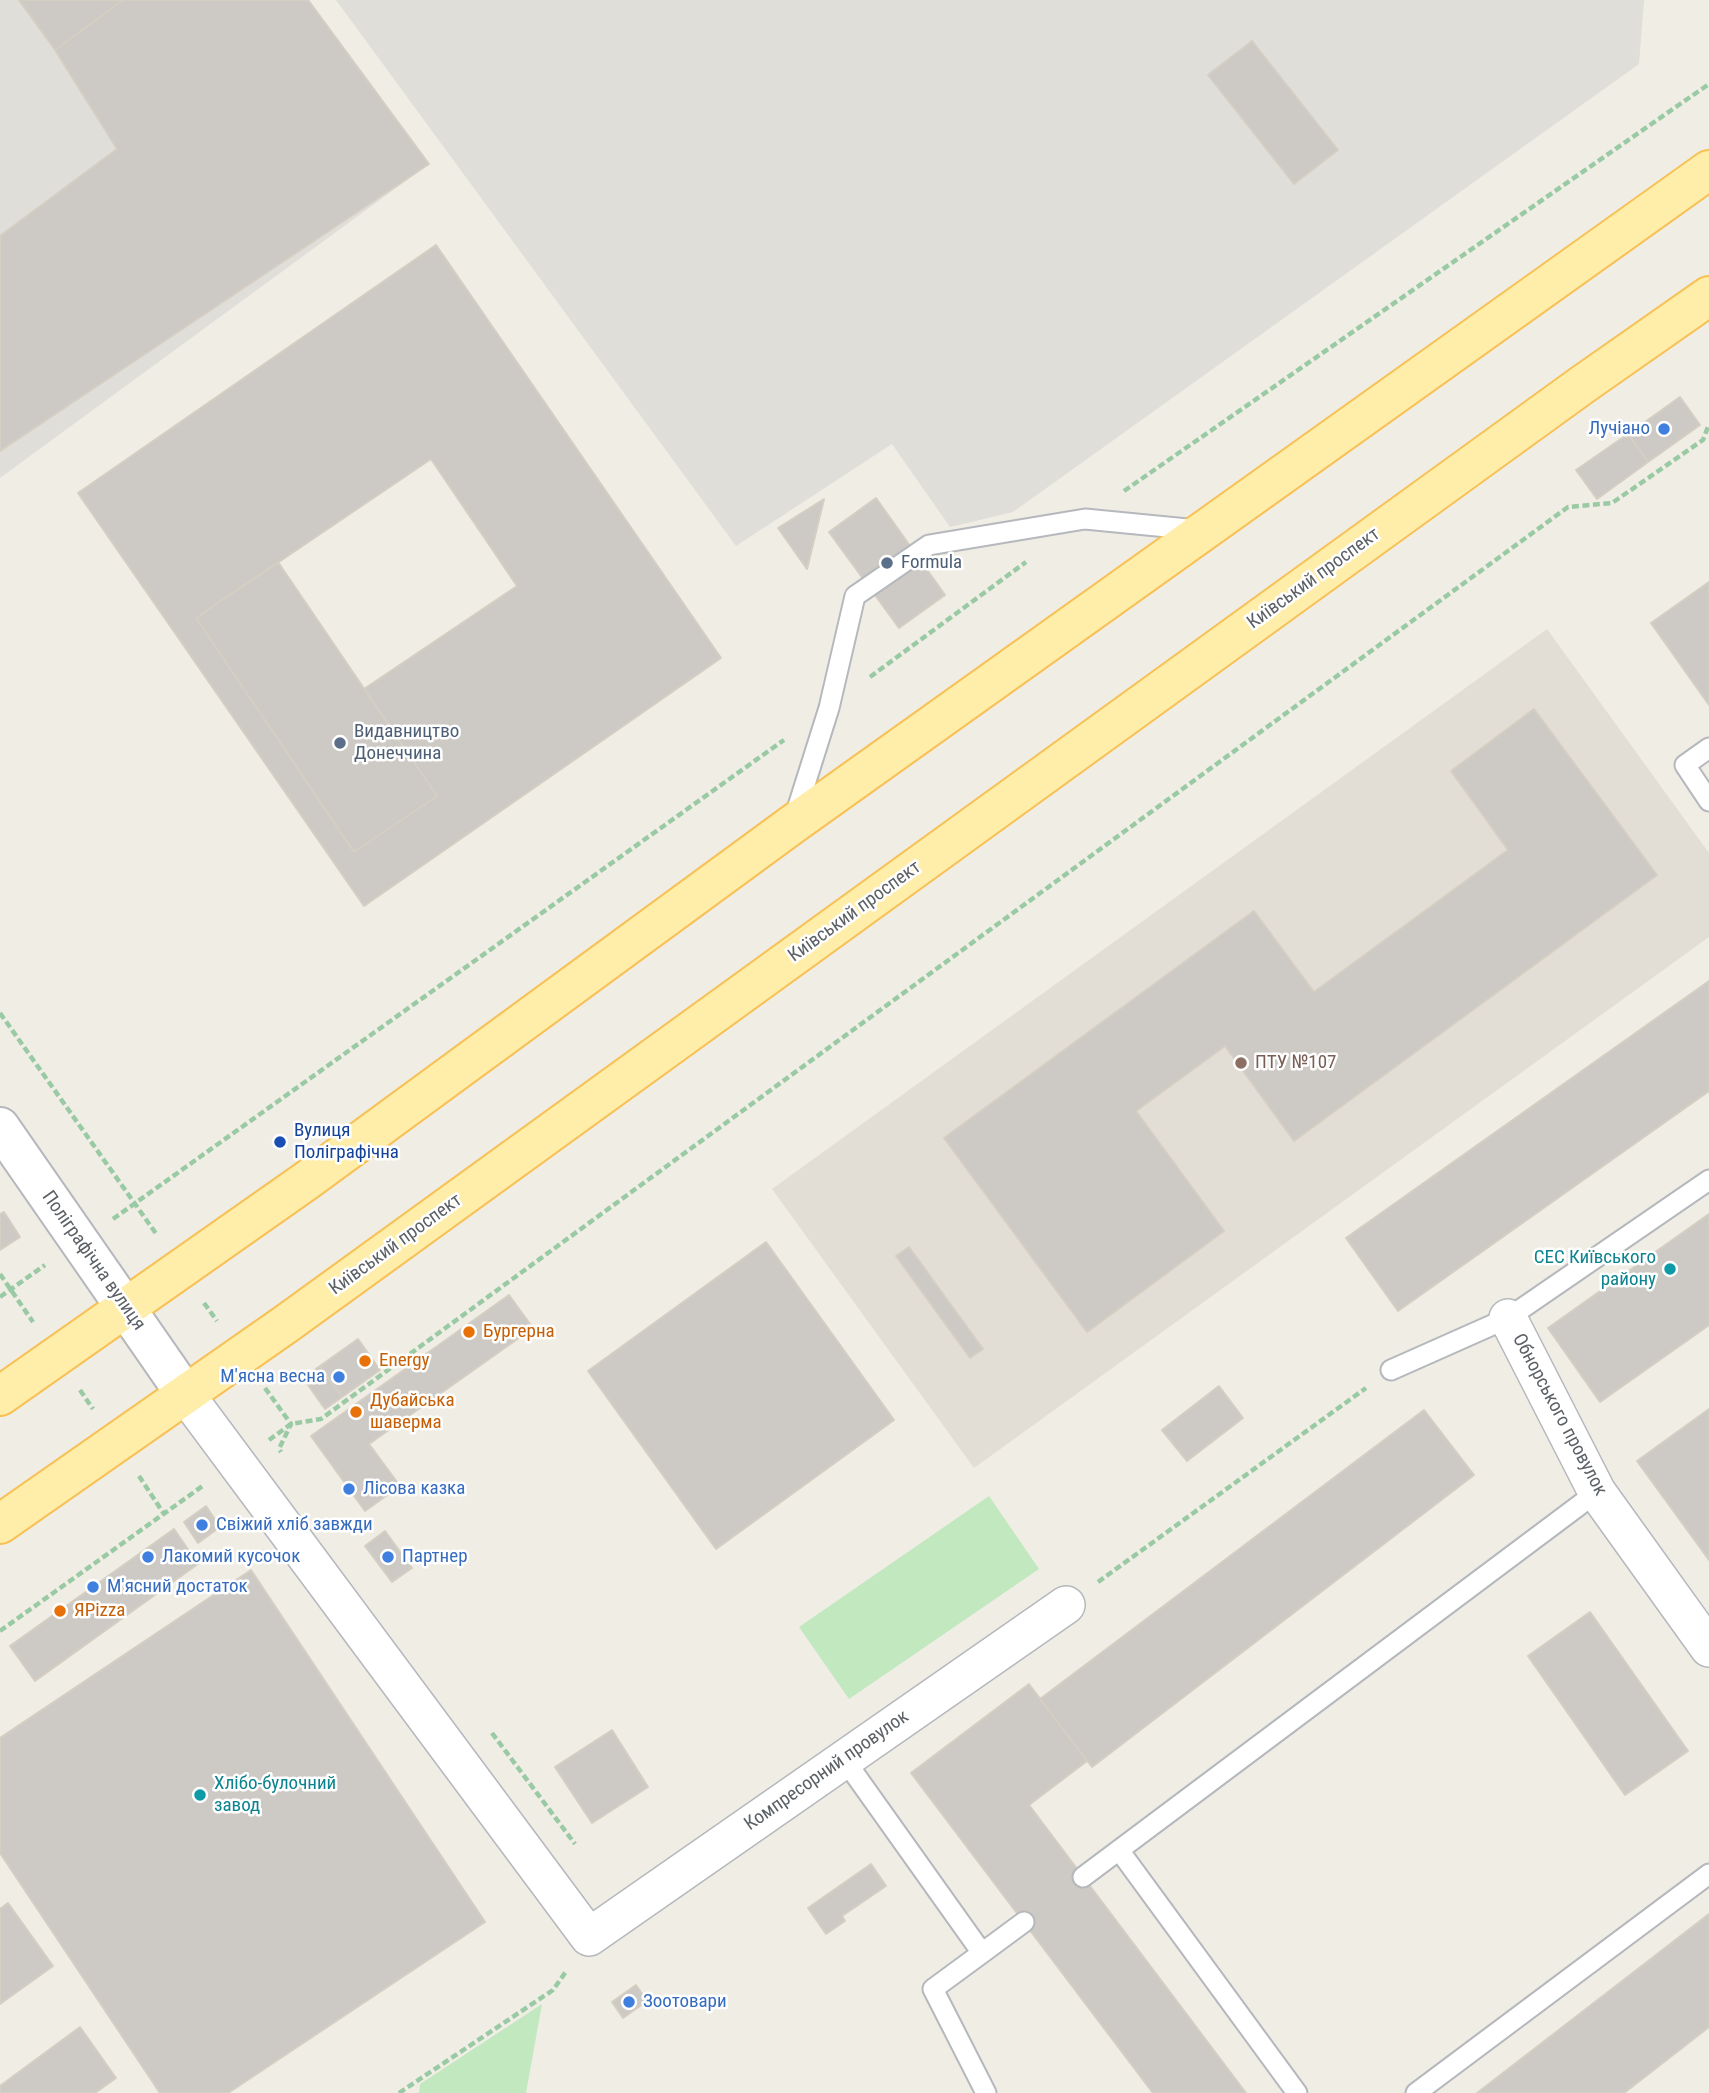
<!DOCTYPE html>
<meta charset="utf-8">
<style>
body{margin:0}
canvas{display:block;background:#f0ede5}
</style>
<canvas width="1709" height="2093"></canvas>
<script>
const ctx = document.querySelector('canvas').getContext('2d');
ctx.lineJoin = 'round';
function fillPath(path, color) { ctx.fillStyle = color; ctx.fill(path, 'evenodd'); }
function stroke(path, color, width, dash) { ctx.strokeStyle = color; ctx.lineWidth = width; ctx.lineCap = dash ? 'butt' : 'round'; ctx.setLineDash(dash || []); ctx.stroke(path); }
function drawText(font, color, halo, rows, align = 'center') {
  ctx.font = font + ' "Roboto Condensed",sans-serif'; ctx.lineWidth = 5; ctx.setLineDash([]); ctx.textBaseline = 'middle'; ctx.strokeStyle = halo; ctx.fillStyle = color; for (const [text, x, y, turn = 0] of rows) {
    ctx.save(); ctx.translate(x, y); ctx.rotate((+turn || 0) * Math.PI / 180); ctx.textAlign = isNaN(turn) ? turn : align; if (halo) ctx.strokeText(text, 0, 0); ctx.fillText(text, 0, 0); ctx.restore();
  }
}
fillPath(new Path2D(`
 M0,0H308L429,164L0,478Z
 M336,0H1644V1L1639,64L1013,512L950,527L892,444L736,546Z`), '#e0ded9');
fillPath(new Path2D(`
 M1547,629L1709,853V937L974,1468L772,1189Z`), '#e2ded6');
fillPath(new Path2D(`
 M989,1496L1039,1569L849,1699L799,1627Z
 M542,2004L526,2093H419L420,2084Z`), '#c2e8c0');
const building = new Path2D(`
 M19,0H123L55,50Z
 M123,0H308L429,164L0,451V236L117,149L55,50Z
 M1252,41L1338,150L1294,184L1208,75Z
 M436,245L721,658L364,906L78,493ZM431,459L517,586L364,689L437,796L354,852L196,618Z
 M1680,397L1700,425L1648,462L1628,434Z
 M1628,434L1648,462L1597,499L1576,470Z
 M876,498L945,595L899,628L829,532Z
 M824,499L807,569L778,528Z
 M278,562L437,796L354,852L196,618Z
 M1709,582V705L1651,623Z
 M1534,709L1657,875L1294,1141L1225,1046L1136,1111L1224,1231L1087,1332L944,1138L1254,911L1314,992L1508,850L1451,771Z
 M1709,981V1091L1398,1311L1346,1238Z
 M4,1212L20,1237L0,1250V1214Z
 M1709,1214V1325L1600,1402L1548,1328Z
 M766,1242L894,1420L716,1549L588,1371Z
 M909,1247L983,1349L970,1358L896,1256Z
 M509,1295L533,1328L369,1444L400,1486L365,1511L311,1436Z
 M358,1339L380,1370L342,1397L320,1366Z
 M320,1366L342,1397L325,1409L303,1378Z
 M1219,1386L1243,1418L1187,1461L1162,1430Z
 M1709,1409V1560L1637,1461Z
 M1424,1410L1474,1475L1092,1767L1040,1699Z
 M206,1506L220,1527L198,1543L184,1522Z
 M174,1529L198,1564L35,1681L10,1646Z
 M385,1531L412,1568L392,1582L365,1546Z
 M251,1570L485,1922L228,2093H160L0,1853V1738Z
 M1590,1612L1688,1751L1625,1795L1528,1656Z
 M1029,1684L1087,1761L1029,1805L1246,2093H1153L911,1773Z
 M612,1730L648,1787L592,1823L555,1767Z
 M871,1864L886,1886L842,1916L845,1921L826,1934L808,1908Z
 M8,1903L53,1966L0,2004V1909Z
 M1709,1914V2027L1624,2093H1477Z
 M636,1985L647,2001L623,2018L612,2002Z
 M80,2027L116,2078L95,2093H0V2086Z`);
fillPath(building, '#cdc9c4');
stroke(building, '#d5cec3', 2);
const service = new Path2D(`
 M1709,748L1685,765L1709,801
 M794,819L829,708L855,596L929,545L1085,519L1198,530
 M1391,1370L1508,1318L1709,1180
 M844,1759L982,1953L933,1989L986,2093
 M1119,1850L1297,2093
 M1083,1877L1597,1492
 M982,1953L1024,1922
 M1416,2093L1709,1874`);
const minor = new Path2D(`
 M1508,1318L1597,1492L1709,1648
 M186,1395L589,1937L1066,1605`);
const tertiary = new Path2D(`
 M0,1127L186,1395`);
const primary = new Path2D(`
 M0,1396L306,1181L793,824L1709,170
 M0,1524L286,1324L1582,385L1709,296`);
stroke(service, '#b5b8bc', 23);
stroke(minor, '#b5b8bc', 40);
stroke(tertiary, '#b5b8bc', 42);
stroke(primary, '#f7c156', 42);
stroke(new Path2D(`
 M1124,491L1709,84
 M870,677L1026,562
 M0,1013L157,1235
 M113,1219L784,740
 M0,1274L33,1322
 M0,1297L45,1265
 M204,1303L217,1321
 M265,1388L291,1424L279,1449L281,1452
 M80,1390L93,1409
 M269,1440L291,1424L321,1419L1568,507L1612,503L1703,440L1709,424
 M139,1476L164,1514
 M1098,1582L1366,1388
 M0,1631L204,1485
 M492,1733L575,1844
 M399,2093L553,1990L567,1970`), '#99caa4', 4.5, [7, 3.5]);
stroke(service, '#fff', 19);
stroke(minor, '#fff', 37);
stroke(tertiary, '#fff', 38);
stroke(primary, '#ffedaa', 38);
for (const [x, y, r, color] of [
 [1664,429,7,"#3f7fe0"],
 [887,563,7,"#5c6f8a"],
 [340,743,7,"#5c6f8a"],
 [1241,1063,7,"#8d6e63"],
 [280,1142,7,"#1a4fb4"],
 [1670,1269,7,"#0f9aa8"],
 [469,1332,7,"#e8710a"],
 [365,1361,7,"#e8710a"],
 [339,1377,7,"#3f7fe0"],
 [356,1412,7,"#e8710a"],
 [349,1489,7,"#3f7fe0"],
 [202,1525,7,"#3f7fe0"],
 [148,1557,7,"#3f7fe0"],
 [388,1557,7,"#3f7fe0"],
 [93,1587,7,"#3f7fe0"],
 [60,1611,7,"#e8710a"],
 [200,1795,7,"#0f9aa8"],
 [629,2002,7,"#3f7fe0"]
]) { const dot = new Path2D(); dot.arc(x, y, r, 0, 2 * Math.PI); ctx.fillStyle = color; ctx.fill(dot); stroke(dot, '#fff', 2.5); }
drawText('19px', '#366cbe', '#fff', [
 ["Лучіано",1650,429,"right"],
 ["М'ясна весна",325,1377,"right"],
 ["Лісова казка",363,1489],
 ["Свіжий хліб завжди",216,1525],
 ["Лакомий кусочок",162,1557],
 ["Партнер",402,1557],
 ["М'ясний достаток",107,1587],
 ["Зоотовари",643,2002]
], 'left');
drawText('19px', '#4e5e75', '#fff', [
 ["Formula",901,563],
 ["Видавництво",354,732],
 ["Донеччина",354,754]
], 'left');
drawText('19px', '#5c6166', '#fff', [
 ["Київський проспект",1314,579,-36],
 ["Київський проспект",855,912,-36],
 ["Київський проспект",396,1245,-36],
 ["Поліграфічна вулиця",93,1261,55],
 ["Обнорського провулок",1559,1415,62],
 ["Компресорний провулок",827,1771,-35]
]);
drawText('19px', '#785e54', '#fff', [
 ["ПТУ №107",1255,1063]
], 'left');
drawText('19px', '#164399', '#fff', [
 ["Вулиця",294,1131],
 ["Поліграфічна",294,1153]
], 'left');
drawText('19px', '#0d838f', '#fff', [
 ["СЕС Київського",1656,1258],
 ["району",1656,1280],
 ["Хлібо-булочний",214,1784,"left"],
 ["завод",214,1806,"left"]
], 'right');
drawText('19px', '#c56008', '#fff', [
 ["Бургерна",483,1332],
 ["Energy",379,1361],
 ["Дубайська",370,1401],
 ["шаверма",370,1423],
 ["ЯPizza",74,1611]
], 'left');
</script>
